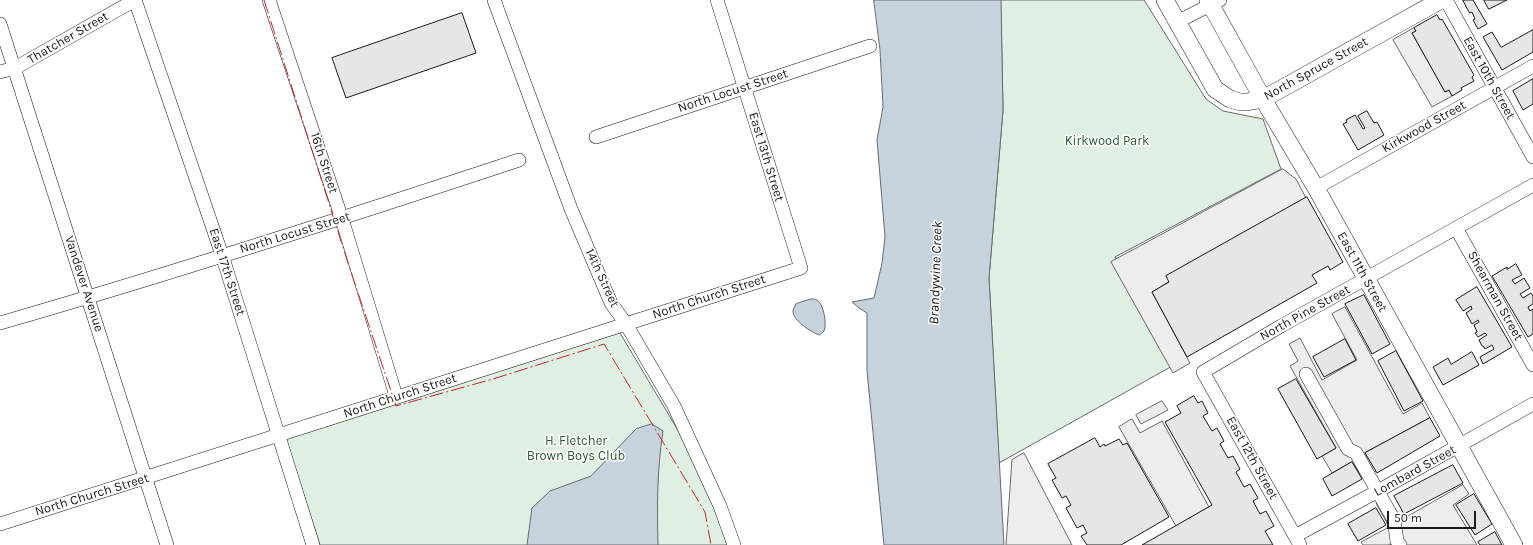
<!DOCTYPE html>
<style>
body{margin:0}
#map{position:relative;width:1533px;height:545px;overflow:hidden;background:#fff;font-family:Karla,sans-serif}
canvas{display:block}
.scale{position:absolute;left:1387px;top:511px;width:89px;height:18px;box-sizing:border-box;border:2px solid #1a1a1a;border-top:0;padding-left:5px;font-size:12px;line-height:14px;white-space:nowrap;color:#1a1a1a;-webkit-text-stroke:3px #fff;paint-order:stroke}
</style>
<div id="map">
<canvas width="1533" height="545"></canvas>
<div class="scale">50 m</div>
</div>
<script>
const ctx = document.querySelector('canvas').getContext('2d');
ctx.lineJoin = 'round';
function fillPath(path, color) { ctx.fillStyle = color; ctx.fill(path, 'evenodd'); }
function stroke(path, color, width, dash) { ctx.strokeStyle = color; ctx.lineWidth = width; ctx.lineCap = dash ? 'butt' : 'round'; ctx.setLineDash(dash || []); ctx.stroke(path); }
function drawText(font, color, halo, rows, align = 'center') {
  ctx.font = font + ' Karla,sans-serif'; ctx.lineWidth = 3; ctx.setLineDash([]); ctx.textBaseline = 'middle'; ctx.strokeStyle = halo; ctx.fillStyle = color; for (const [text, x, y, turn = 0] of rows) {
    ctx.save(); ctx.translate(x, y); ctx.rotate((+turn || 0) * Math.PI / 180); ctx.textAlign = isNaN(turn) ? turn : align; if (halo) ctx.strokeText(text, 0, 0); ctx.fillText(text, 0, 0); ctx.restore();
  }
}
const green = new Path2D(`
 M1001,0H1144L1206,99L1223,111L1263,119L1281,169L1115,257L1174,365L999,463L989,278L1003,110Z
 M620,333L685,442L733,545H320L286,439Z`);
fillPath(green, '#e0efe3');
stroke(green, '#6a6a6a', 1);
const parking = new Path2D(`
 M1414,28L1416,31L1412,33L1445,92L1449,90L1452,96L1432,107L1393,40Z
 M1283,169L1296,179L1306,198L1152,292L1190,363L1173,373L1111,262Z
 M1345,307L1403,414L1422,403L1430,418L1365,453L1376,471L1364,479L1352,462L1332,473L1322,456L1336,448L1290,366L1298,361L1289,344L1300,338L1322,380L1357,360L1332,314Z
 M1162,401L1168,410L1141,424L1136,415Z
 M1132,419L1140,433L1162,421L1209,507L1176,526L1119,427Z
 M1024,453L1072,545H1006L1012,460Z
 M1463,485L1469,494L1453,505L1477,545H1391L1390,544L1388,545H1363L1361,542L1389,527L1376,503L1388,498L1402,519Z`);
fillPath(parking, '#ededed');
stroke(parking, '#6a6a6a', 1);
const water = new Path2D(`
 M874,0H1001L1003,110L989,278L1004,545H884L867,371V313L859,308L852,302L874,298L882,263L885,237L877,140L883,107L880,50Z
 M811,299C813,299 815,299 817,300C824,304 827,325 824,331C822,333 821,334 819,335C811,332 792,320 793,310C794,308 795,306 796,304Z
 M652,424L663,431C657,470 657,506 658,545H527L532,508L550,491L591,476L636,429Z`);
fillPath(water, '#c6d2dc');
stroke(water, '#6a6a6a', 1);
const building = new Path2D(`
 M1463,0H1473L1487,24L1478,29L1473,20L1475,19L1472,12L1470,13Z
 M1484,0H1507L1489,9Z
 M462,13L476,53L346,98L332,58Z
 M1437,15L1440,20L1442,19L1474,75L1472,77L1474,81L1461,88L1462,90L1452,96L1449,90L1445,92L1412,33L1416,31L1414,28Z
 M1533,30V52L1502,70L1483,37L1492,32L1501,47Z
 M1533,79V104L1523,110L1513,91Z
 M1367,111L1374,123L1377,122L1384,135L1358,150L1343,124L1347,122L1346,120L1355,115L1363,129L1365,128L1358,116Z
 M1307,197L1343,262L1330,270L1328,266L1312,275L1317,283L1187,357L1152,292L1169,282L1166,276Z
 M1516,264L1522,275L1512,280L1515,284L1524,278L1530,288L1520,294L1523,298L1531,293L1533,296V304L1528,307L1530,311L1533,309V334L1528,337L1492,276L1507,267V269Z
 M1477,287L1512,347L1483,364L1480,357L1494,349L1492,345L1485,349L1483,346H1482L1479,340L1487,335L1485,333L1478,337L1475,333L1477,332L1474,325L1479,322L1478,320L1472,324L1466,313L1472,309L1471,306L1463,311L1456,300Z
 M1364,295L1390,344L1372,354L1345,304Z
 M1345,339L1356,360L1324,377L1313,357Z
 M1396,351L1423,401L1404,411L1378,361Z
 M1472,352L1479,365L1443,385L1433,367L1448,358L1451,364Z
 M1296,379L1336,448L1317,459L1278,389Z
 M1194,396L1198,403L1202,401L1208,413L1203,416L1212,431L1217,428L1224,441L1220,444L1228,458L1233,456L1240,469L1236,472L1244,487L1250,484L1258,498L1253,501L1260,514L1266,511L1274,526L1265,531L1273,545H1142L1212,505L1165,422L1181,413L1177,406Z
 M1430,418L1440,436L1377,473L1365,453Z
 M1095,438L1100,447L1104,444L1105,446L1119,439L1123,445L1127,443L1169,517L1121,545H1087L1081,536L1087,533L1083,525L1077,528L1066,508L1071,505L1066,496L1062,498L1052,480L1056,478L1048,464Z
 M1352,462L1362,479L1332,496L1323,479Z
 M1453,465L1463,483L1404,514L1394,496Z
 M1474,494L1492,524L1475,535L1456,505Z
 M1376,508L1386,525L1358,541L1348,524Z
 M1495,532L1502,545H1480L1478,542Z`);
fillPath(building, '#e6e6e6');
stroke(building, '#1a1a1a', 1);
const minor = new Path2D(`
 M135,0L222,255L313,545
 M269,0L342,219L396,396
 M494,0L571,209L611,303L626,324L674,406L720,506L734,545
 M1446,0L1533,157
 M1177,22L1220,0
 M0,24L167,545
 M0,72L15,68L135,0
 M596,137L870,46
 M1316,188L1533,66
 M1456,228L1533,365
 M0,323C174,273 347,217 519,160
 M1306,374L1348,449L1356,453L1394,520L1397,541L1400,545
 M0,524L801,268L717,0
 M1295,536L1378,491L1533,404
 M1300,545L1203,372L1281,326L1533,185`);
const major = new Path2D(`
 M1165,0L1215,89L1230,99L1240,102H1247L1263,99L1441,0
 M1208,0L1263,99L1316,188L1514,545`);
stroke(minor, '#1a1a1a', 14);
stroke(major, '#1a1a1a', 18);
stroke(minor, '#fff', 13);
stroke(major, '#fff', 17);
stroke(new Path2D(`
 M264,0L348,263L396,406L493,379L604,344L705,512L711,545`), '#c62828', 1, [14, 3, 2, 3]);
drawText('13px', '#1a1a1a', '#fff', [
 ["Thatcher Street",68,38,-30],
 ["North Spruce Street",1316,69,-29],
 ["East 10th Street",1489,78,61],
 ["North Locust Street",733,91,-18],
 ["Kirkwood Street",1424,127,-29],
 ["East 13th Street",766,157,73],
 ["16th Street",324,163,72],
 ["North Locust Street",295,233,-17],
 ["East 17th Street",227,272,72],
 ["East 11th Street",1362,272,61],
 ["14th Street",602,278,65],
 ["Vandever Avenue",84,284,72],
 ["Shearman Street",1495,296,61],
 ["North Church Street",709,297,-18],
 ["North Pine Street",1305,313,-29],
 ["North Church Street",400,396,-18],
 ["East 12th Street",1252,458,61],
 ["Lombard Street",1415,471,-29],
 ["North Church Street",92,495,-17]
]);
drawText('13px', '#2b5a34', '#fff', [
 ["Kirkwood Park",1107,141],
 ["H. Fletcher",576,441],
 ["Brown Boys Club",576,456]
]);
drawText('italic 14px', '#1a1a1a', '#fff', [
 ["Brandywine Creek",936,273,-88]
]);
</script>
